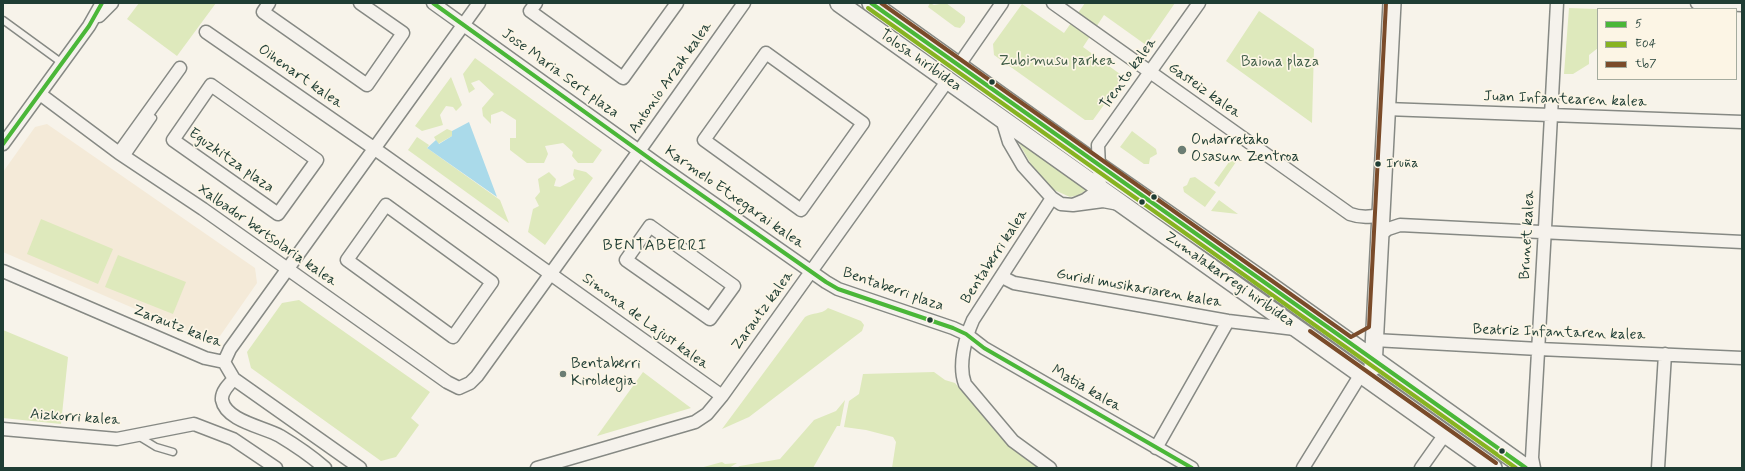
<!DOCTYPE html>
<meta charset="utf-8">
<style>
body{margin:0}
#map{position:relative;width:1745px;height:471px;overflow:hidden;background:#f7f3ea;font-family:Mynerve,sans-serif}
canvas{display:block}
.frame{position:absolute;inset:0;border:4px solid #1f3d34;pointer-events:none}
.legend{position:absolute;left:1597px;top:8px;width:140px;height:72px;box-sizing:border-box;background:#fcf5e5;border:1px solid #a4ab9e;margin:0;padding:5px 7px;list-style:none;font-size:12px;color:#1f3d34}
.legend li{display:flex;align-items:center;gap:8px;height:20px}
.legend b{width:20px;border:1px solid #a4ab9e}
</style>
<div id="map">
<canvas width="1745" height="471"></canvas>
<div class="frame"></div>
<ul class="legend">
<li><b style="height:5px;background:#4ab738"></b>5</li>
<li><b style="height:5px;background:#87b321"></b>E04</li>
<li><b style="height:5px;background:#7a4b2a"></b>tb7</li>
</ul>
</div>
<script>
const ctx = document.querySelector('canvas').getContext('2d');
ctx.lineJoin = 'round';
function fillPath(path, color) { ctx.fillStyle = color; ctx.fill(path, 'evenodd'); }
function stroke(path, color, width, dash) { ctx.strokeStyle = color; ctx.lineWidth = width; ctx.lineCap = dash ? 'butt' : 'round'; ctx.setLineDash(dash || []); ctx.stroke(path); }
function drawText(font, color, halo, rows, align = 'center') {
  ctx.font = font + ' Mynerve,sans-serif'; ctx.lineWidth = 3.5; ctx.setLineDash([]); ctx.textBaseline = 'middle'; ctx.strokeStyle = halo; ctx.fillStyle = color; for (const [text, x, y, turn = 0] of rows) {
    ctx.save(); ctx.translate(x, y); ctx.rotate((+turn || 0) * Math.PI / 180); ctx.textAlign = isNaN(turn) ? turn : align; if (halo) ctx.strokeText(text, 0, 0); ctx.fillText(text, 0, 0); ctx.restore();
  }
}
fillPath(new Path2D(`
 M47,124L255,268L257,283L220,336L205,339L3,252V172L35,127Z`), '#f4ead8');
fillPath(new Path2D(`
 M139,3H216L177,56L127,19Z
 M930,3L934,5L946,3L965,17V22L960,28L955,27L928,7Z
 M1085,3H1175L1146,45L1104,15L1083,47L1124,77L1093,120H1085L994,55L993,44L1022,4L1064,33Z
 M1569,8L1598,9V48L1589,55V64L1573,74H1564Z
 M1259,11L1314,49L1312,123L1226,61Z
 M475,58L602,150L593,163H578L572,156L573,152L563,143L545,146L548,154L544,163H527L510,150V138H516V120L502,111L491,115V124L483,116L482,108L494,94L479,80L471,83L475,89L469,93L463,74Z
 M451,77L462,105L456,111L453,107L446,106L440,115L443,125L422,131L415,126Z
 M447,129L452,131V136L438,144L434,137Z
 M1132,131L1156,149L1157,154L1150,158L1149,164H1144L1120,147Z
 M1015,136L1086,190L1079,195L1070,197L1052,189L1032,166Z
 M417,137L429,145L427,148L500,200L509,223L408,150Z
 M1234,155L1238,159L1219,187L1214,183Z
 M574,169L586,172L593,178L545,245L528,232L533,209L539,206L535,198L540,192L538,179L549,172L556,179L554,186L560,187L575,179L573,175Z
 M1195,177L1216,192L1205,207L1184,192L1183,187L1187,185L1190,178Z
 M1219,200L1238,214L1211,211Z
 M41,219L113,249L98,284L27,254Z
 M118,255L186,282L173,314L105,287Z
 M299,300L430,392L411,418L419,425L396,457L381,461L251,368L247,352L282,303Z
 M828,308L861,321L864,325L862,331L749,417L722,429L805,317C813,312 821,315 828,308Z
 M3,330L68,357L61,424L3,418Z
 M643,372L691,408L597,436Z
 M934,372L945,380L955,383L996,431L1008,443L1043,468H892L896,442L893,437L866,430L844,427L849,401L859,394L863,374Z
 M845,400L840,426H837L813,468H736L740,466L780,459L814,420L836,411Z
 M722,462L725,464L737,463L729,468H700Z`), '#dee9bc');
fillPath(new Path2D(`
 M469,122L497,197L427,148L436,140L439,144L452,136V131Z`), '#aadaea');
const lane = new Path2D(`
 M3,20L62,63
 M126,157L153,118
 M138,436L156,447L173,452`);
const street = new Path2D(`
 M269,3L263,12L367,85L403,33L360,3
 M433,3L656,163L826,282L838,289L953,328L966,334L984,348L1192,468
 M536,3L530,11L623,78L677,3
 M1053,3L1350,214C1361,218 1370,217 1381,215
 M1697,3L1742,5
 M99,16L112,3
 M206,32L375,149L722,396
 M766,53L863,123L801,210L704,140Z
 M959,65L1002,3
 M211,85L317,160L278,214L173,140Z
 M40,94L119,153L203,209L447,382L459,388L470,383L477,376L639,151L744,3
 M1386,109L1742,122
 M1002,119L1009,142L1023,166L1052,198L1061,204L1073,205L1103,201L1119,204
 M3,144L89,26L102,3
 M119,153L180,68
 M386,205L492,282L453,337L347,260Z
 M1073,205L1085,200L1100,189L1098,145L1199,3
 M650,226L734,286L710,319L626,260Z
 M1380,235L1388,229L1400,225L1742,242
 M3,271L205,358L224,362
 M1003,274L1006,279L1014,283L1228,321L1295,329
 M1374,340L1539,349L1742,358
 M224,362L230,349L479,3
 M224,362L234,379L360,468
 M234,379C229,384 221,392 222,400C226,421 264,427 280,436C295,445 311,456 325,468
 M3,429L117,439L194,424L233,439L276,468
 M1156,448L1228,321
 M537,468L695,422L707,414L722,396L948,80
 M1050,468L1013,441L965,384C958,366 965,338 973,320L1052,198
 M1303,468L1361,374
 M1421,468L1445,434
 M1534,468L1532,458C1541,306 1549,155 1557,3
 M1658,468L1665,354`);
const secondary = new Path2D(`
 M839,3L1493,468
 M871,3L1100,167L1265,282L1526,468
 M1373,367L1392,3`);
stroke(lane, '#868984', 9);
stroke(street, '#868984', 15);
stroke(secondary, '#868984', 20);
stroke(lane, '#f5f2ec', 6);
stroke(street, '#f5f2ec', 12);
stroke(secondary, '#f5f2ec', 17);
stroke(new Path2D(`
 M433,3L656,163L826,282L838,289L953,328L966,334L984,348L1192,468
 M871,3L1526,468
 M3,144L89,26L102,3`), '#4ab738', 4);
stroke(new Path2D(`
 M868,8L1516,468`), '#87b321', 4);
stroke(new Path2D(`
 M881,3L1351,337L1369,327L1386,3
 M1310,331L1496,463`), '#7a4b2a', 4);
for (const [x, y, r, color] of [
 [992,82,3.5,"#1f3d34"],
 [1182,150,5,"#6b7d74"],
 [1378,164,3.5,"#1f3d34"],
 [1154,197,3.5,"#1f3d34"],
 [1142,202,3.5,"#1f3d34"],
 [930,320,3.5,"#1f3d34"],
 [563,374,4,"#6b7d74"],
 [1502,451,3.5,"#1f3d34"]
]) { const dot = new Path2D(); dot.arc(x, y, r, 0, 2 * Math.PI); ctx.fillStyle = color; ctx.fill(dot); stroke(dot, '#fcf5e5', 1.5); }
drawText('14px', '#1f3d34', '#fcf5e5', [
 ["Iruña",1386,164]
], 'left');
drawText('15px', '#1f3d34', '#fcf5e5', [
 ["Tolosa hiribidea",920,61,35],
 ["Jose Maria Sert plaza",560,74,36],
 ["Trento kalea",1129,74,-54],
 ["Oihenart kalea",300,77,35],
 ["Antonio Arzak kalea",671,78,-55],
 ["Gasteiz kalea",1204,91,35],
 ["Juan Infantearen kalea",1565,100,2],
 ["Eguzkitza plaza",231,161,35],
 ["Karmelo Etxegarai kalea",734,198,35],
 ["Brunet kalea",1528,235,-87],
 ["Xalbador bertsolaria kalea",267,236,35],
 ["Bentaberri kalea",995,257,-57],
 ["Zumalakarregi hiribidea",1229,280,35],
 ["Guridi musikariaren kalea",1139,289,10],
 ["Bentaberri plaza",893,290,19],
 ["Zarautz kalea",763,311,-54],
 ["Simona de Lajust kalea",645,322,36],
 ["Zarautz kalea",177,327,21],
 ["Beatriz Infantaren kalea",1559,333,2],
 ["Matia kalea",1086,389,30],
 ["Aizkorri kalea",75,418,4]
]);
drawText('15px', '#415e48', '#fcf5e5', [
 ["Zubimusu parkea",1057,62],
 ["Baiona plaza",1280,63]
]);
drawText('15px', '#1f3d34', '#fcf5e5', [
 ["Ondarretako",1191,141],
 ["Osasun Zentroa",1191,158],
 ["Bentaberri",571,365],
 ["Kiroldegia",571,382]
], 'left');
ctx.letterSpacing = '1px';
drawText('16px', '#1f3d34', '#fcf5e5', [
 ["BENTABERRI",655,247]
]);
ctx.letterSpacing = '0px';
</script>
